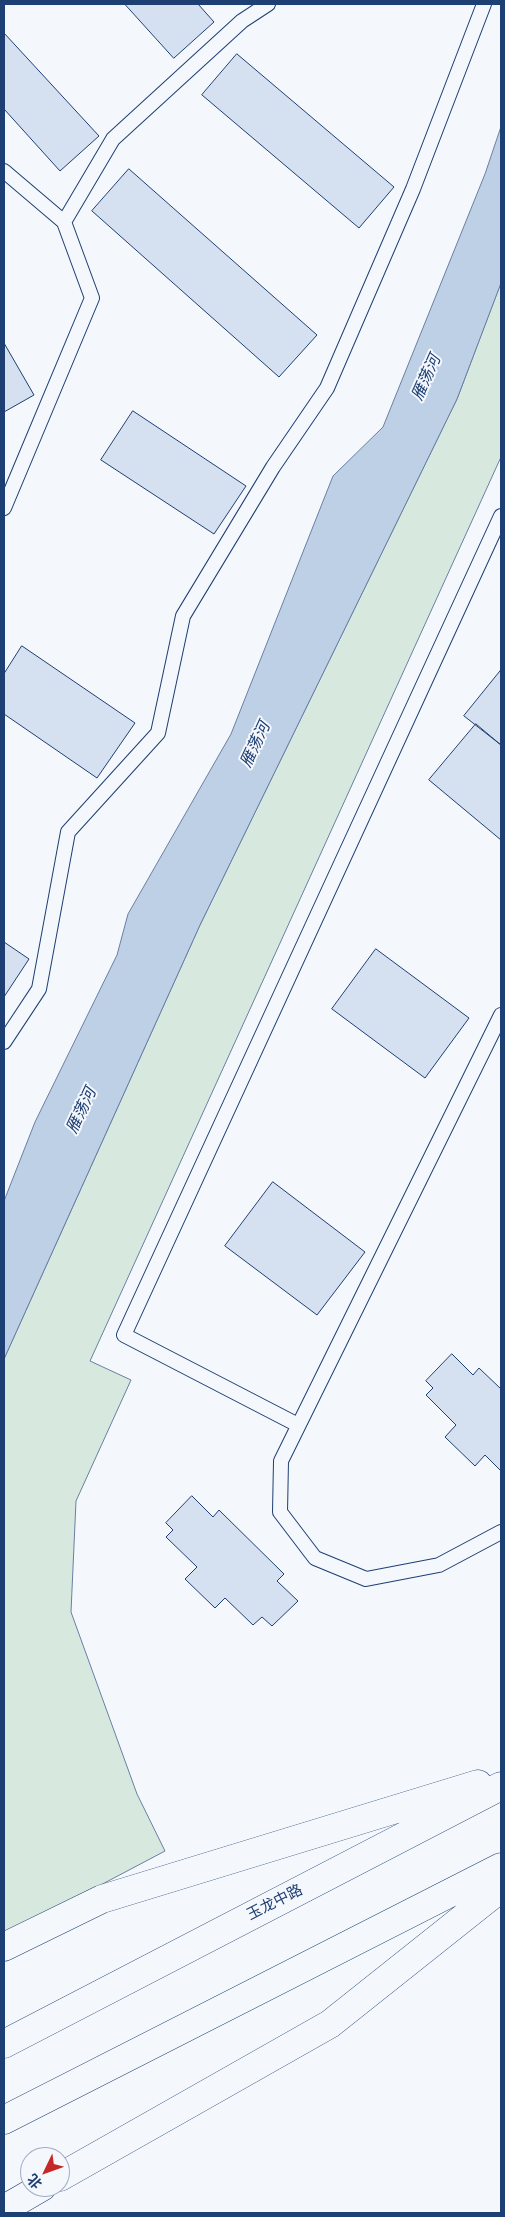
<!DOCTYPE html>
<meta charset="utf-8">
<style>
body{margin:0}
#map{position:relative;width:505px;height:2217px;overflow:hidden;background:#f4f7fb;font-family:"DejaVu Sans","Noto Sans SC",sans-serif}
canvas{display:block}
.frame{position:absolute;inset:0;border:5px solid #1d3f73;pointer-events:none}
.north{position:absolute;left:20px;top:2147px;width:50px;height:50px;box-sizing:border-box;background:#f4f7fb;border:1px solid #9eadc5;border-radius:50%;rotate:228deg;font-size:14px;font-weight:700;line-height:20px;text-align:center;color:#1d3f73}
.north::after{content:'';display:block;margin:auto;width:18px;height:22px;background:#c62828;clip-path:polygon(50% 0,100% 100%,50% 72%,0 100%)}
</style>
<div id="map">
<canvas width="505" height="2217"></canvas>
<div class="frame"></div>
<div class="north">北</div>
</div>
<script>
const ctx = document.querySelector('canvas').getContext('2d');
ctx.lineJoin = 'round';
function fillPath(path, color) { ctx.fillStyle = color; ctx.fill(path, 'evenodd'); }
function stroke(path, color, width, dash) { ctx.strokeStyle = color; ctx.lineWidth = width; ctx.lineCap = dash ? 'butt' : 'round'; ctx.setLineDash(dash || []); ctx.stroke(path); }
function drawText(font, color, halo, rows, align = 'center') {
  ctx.font = font + ' "DejaVu Sans","Noto Sans SC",sans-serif'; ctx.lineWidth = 4; ctx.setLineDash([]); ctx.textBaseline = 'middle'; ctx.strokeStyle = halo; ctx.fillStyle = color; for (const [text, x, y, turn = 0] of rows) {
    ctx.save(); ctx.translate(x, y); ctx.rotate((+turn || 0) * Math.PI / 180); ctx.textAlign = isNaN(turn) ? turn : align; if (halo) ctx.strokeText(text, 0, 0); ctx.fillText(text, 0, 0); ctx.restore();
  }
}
const green = new Path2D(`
 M501,283V457L90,1361L131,1380L76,1501L71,1612L137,1794L165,1851L4,1936V1359L200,925L457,399Z`);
fillPath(green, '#d7e8df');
stroke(green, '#687fa3', 1);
const water = new Path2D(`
 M501,127V283L457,399L200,925L4,1359V1201L35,1122L117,955L128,914L231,734L333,476L383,427L485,174Z`);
fillPath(water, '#bed0e5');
stroke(water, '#687fa3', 1);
const building = new Path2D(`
 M125,4H198L214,22L174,58Z
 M4,33L99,136L60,171L4,109Z
 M237,54L394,187L359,228L202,95Z
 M129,169L317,335L279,377L92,211Z
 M4,343L34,395L4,412Z
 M133,411L246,486L214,534L101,460Z
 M22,646L135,723L97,778L4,714V674Z
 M501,670V745L464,716Z
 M476,724L501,745V840L429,780Z
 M4,942L29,959L4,997Z
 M376,949L469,1018L425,1078L332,1009Z
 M273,1182L365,1252L317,1315L225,1246Z
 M452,1354L473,1375L479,1368L501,1389V1471L485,1455L475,1466L445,1437L456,1425L426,1395L433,1388L426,1381Z
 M192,1496L213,1517L219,1510L284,1574L277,1581L298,1601L272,1626L262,1617L253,1625L225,1598L215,1608L185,1579L197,1567L166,1537L173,1530L166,1523Z`);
fillPath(building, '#d5e0f0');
stroke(building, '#1d3f73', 1);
const service = new Path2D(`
 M4,171L64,222L92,298L4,508
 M64,222L113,139L242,21L268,4
 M501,1015L281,1461L280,1512L315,1558L366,1579L439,1565L501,1532
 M4,1042L39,989L68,832L158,733L183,616L273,467L327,388L413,189L484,4
 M298,1425L124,1335L501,516`);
const primary = new Path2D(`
 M4,1947L102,1899L478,1784
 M4,2044L501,1786
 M4,2120L501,1867
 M60,2177L330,2024L501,1888
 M4,2209L42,2187`);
stroke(service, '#1d3f73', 16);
stroke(primary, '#1d3f73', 29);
stroke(service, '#f4f7fb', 14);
stroke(primary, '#f4f7fb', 28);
drawText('15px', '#1d3f73', '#f4f7fb', [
 ["玉龙中路",275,1903,-27]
]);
drawText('italic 16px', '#1d3f73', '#f4f7fb', [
 ["雁荡河",427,378,-66],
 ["雁荡河",256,745,-65],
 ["雁荡河",82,1111,-65]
]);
</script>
